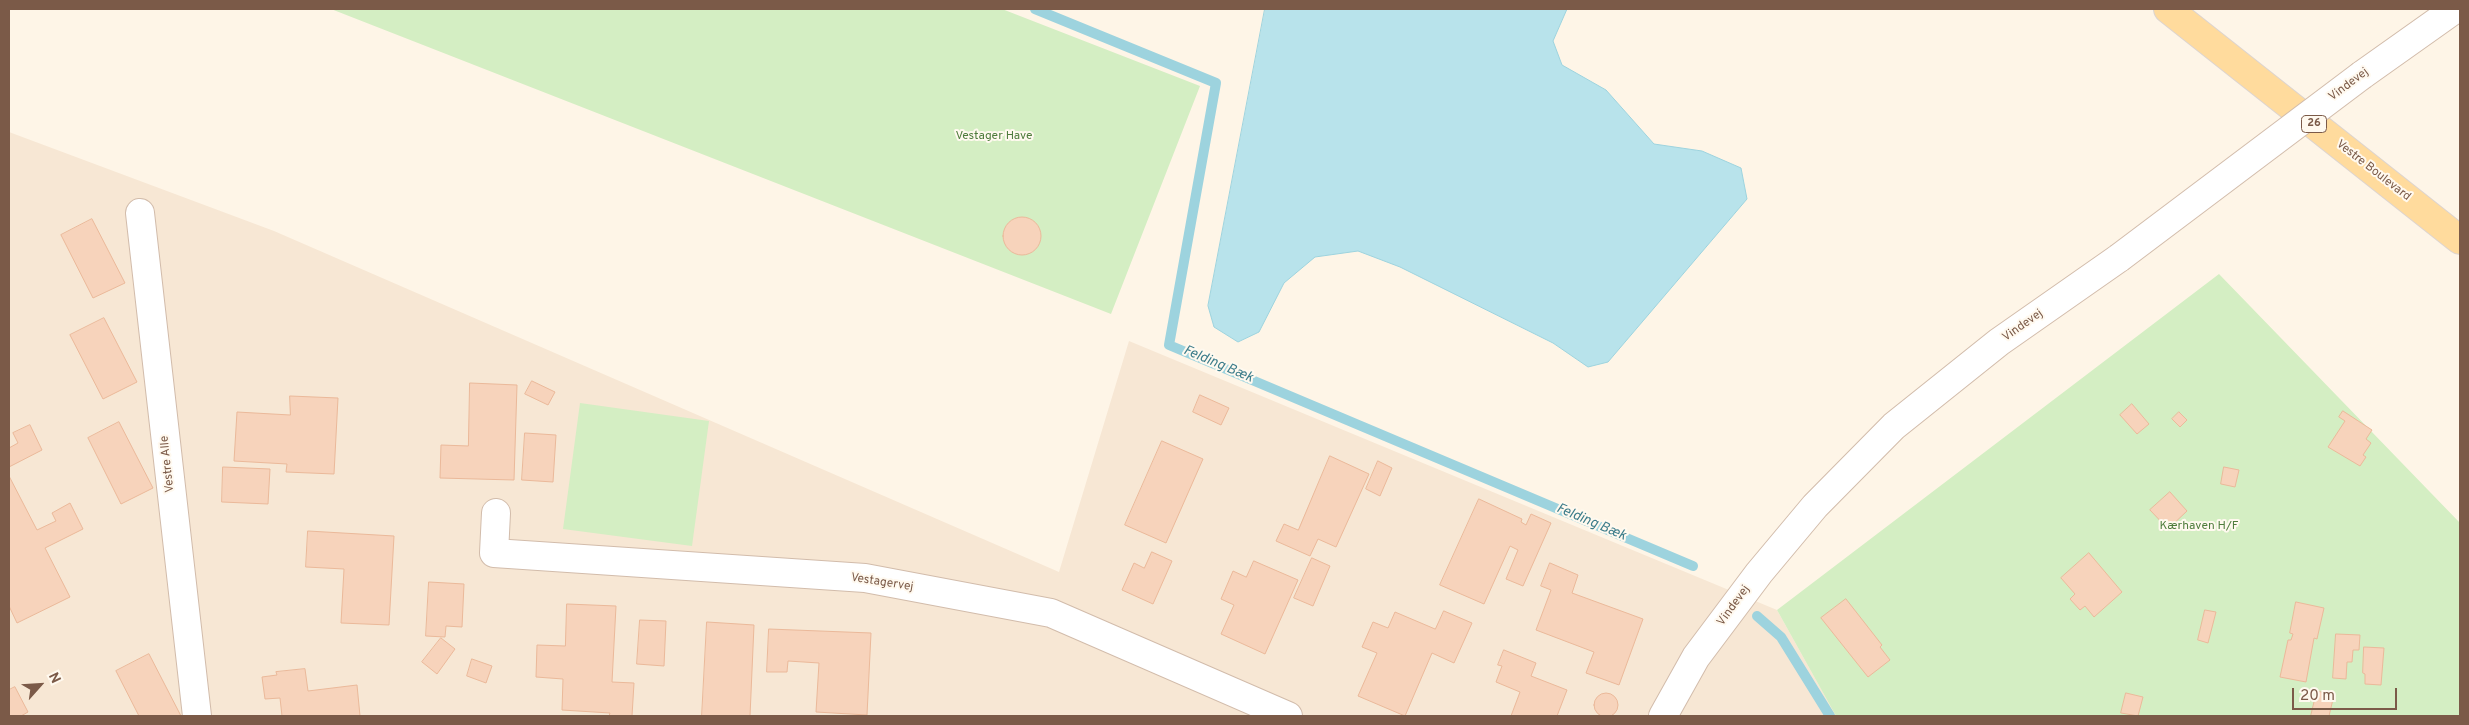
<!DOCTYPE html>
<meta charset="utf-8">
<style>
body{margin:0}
#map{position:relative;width:2469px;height:725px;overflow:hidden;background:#fef5e7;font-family:Overpass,sans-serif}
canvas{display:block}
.frame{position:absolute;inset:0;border:10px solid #7b5a48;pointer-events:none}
.north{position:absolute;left:15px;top:660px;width:50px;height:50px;-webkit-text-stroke:4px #fff9ef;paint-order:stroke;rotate:64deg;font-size:14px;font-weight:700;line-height:20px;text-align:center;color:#7b5a48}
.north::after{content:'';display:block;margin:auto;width:18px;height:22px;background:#7b5a48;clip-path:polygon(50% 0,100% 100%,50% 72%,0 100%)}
.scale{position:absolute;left:2292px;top:688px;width:105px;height:22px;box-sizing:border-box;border:2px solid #7b5a48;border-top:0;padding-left:6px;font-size:15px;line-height:18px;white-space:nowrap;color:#7b5a48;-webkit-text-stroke:4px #fff9ef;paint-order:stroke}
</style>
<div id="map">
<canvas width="2469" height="725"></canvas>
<div class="frame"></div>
<div class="north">N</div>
<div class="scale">20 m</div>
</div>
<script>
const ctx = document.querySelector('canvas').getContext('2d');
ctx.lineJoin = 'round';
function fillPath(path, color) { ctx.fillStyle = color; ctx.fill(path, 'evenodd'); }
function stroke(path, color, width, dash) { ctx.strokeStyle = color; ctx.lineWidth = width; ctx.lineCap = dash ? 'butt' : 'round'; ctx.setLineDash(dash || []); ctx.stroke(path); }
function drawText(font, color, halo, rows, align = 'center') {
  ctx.font = font + ' Overpass,sans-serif'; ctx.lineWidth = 4; ctx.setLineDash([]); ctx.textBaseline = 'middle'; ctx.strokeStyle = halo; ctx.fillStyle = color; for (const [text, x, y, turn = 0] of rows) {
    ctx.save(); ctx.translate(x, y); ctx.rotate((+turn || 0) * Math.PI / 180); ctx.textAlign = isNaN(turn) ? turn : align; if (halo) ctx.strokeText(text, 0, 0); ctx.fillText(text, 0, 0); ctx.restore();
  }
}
fillPath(new Path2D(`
 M9,132L274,231L1059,572L1129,341L1777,610L1836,716H9Z`), '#f7e7d4');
fillPath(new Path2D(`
 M331,9H1002L1200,86L1111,314Z
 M2219,274L2460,523V716H1836L1777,610Z
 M580,403L709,421L692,546L563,529Z`), '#d4eec3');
const water = new Path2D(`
 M1265,9H1567L1553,41L1562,65L1606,90L1654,144L1702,151L1741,168L1747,199L1608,362L1588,367L1553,343L1400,267L1358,251L1315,257L1284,283L1259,332L1238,342L1214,327L1208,306Z`);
fillPath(water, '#b8e3eb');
stroke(water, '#9dd3de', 1);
stroke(new Path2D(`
 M1035,9L1216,83L1169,345L1693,566
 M1757,616L1781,637L1830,716`), '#9dd3de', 10);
const building = new Path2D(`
 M1003 236a19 19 0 1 1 38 0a19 19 0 1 1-38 0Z
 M92,219L125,283L93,298L61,235Z
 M104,318L137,382L103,399L70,335Z
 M532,381L555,392L548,405L525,394Z
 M470,383L517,385L514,480L440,478L441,445L468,446Z
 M1200,395L1229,408L1221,425L1193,412Z
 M290,396L338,398L334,474L286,472L287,464L234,461L237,412L290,415Z
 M2132,404L2149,424L2137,434L2120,415Z
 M2343,411L2372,430L2366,439L2371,443L2363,455L2366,457L2360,466L2328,447L2345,421L2339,417Z
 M2179,412L2187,420L2180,427L2172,419Z
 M119,422L153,488L121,504L88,438Z
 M30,425L42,450L9,467V448L18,443L13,433Z
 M525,433L556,435L553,482L522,480Z
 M1162,441L1203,459L1166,543L1125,525Z
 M1330,456L1369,474L1336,547L1318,539L1310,556L1276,541L1284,524L1298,530Z
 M1378,461L1392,468L1380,496L1366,489Z
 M223,467L270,469L268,504L222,502Z
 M2224,467L2239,470L2235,487L2221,484Z
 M9,476L37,530L56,521L52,513L70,503L83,529L45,548L70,597L17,623L9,606Z
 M2170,492L2187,511L2168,529L2150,510Z
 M1479,499L1522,519L1521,522L1526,525L1531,514L1551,523L1523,586L1506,579L1518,550L1510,546L1484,604L1440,585Z
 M308,531L394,536L389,625L341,623L344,569L306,567Z
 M1152,552L1172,561L1153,604L1122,590L1134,563L1144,568Z
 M2089,553L2122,592L2094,617L2085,606L2080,610L2070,599L2075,594L2061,578Z
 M1312,558L1330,566L1313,606L1294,598Z
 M1254,561L1298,580L1265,654L1221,634L1234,605L1221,599L1233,571L1246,577Z
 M1550,563L1578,575L1572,593L1643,619L1619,685L1586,673L1594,652L1536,630L1551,590L1541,586Z
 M429,582L464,584L462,627L446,626L445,637L426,636Z
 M1846,599L1882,645L1880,647L1890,660L1868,677L1821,618Z
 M2296,602L2324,608L2317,639L2314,638L2306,682L2280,677L2288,640H2291L2293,634L2290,633Z
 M567,604L616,606L612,682L634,683L632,716H609L610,713L562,710L563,679L536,677L537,645L565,646Z
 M2205,610L2216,612L2208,643L2198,640Z
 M1444,611L1472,623L1454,663L1432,653L1405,716L1358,696L1377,653L1362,647L1373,622L1388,628L1395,612L1435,629Z
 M640,620L666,621L664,666L637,664Z
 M707,622L754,625L750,716H702Z
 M769,629L871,633L867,715L816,712L819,663L788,661L787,672H767Z
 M2336,634L2360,635L2359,650H2353L2352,662H2347L2346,679L2333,678Z
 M441,638L455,649L437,674L422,662Z
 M2364,647L2384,648L2381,685L2365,684V674L2363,673Z
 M1504,650L1536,663L1531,676L1567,690L1557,716H1511L1520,692L1496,682L1502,666L1498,665Z
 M149,654L181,716H139L116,671Z
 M472,659L492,666L486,683L467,676Z
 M305,669L308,691L357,685L360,716H282L280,698L265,699L262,677L277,675L276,672Z
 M15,687L28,712L21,716H9V690Z
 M2317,691L2334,695L2329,716H2311Z
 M2126,693L2143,697L2138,716L2121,713Z
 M1594 705a12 12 0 1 1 24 0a12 12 0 1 1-24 0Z`);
fillPath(building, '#f7d3bb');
stroke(building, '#ebb99a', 1);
const minor = new Path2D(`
 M140,213L197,716
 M496,513L494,553L865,578L1051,613L1288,716`);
const tertiary = new Path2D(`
 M2362,75L2455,9
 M1663,716L1696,657L1759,573L1815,506L1894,426L1999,342L2119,258`);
const primary = new Path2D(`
 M2168,9L2460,240`);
stroke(minor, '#d2bcab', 30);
stroke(tertiary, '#d2bcab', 30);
stroke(primary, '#ddd4cf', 30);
stroke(minor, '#fff', 28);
stroke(tertiary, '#fff', 28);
stroke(primary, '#ffdb9d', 28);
const tertiaryBridge = new Path2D(`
 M2119,258L2362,75`);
stroke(tertiaryBridge, '#d2bcab', 30, []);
stroke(tertiaryBridge, '#fff', 28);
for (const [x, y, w] of [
 [2314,124,25]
]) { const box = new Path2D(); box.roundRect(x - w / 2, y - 8.5, w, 17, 4); ctx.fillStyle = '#fff9ef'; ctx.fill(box); stroke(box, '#7b5a48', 1); }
drawText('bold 11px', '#7b5a48', null, [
 ["26",2314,124]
]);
drawText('12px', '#7b5a48', '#fff9ef', [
 ["Vindevej",2349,85,-37],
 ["Vestre Boulevard",2373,171,38],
 ["Vindevej",2023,326,-35],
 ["Vestre Alle",168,464,-96],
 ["Vestagervej",882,583,9],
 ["Vindevej",1734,606,-54]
]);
drawText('12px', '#4e7c3c', '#fff9ef', [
 ["Vestager Have",994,137],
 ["Kærhaven H/F",2199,527]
]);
drawText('italic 14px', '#3c7c8a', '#fff9ef', [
 ["Felding Bæk",1218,365,23],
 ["Felding Bæk",1591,523,23]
]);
</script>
